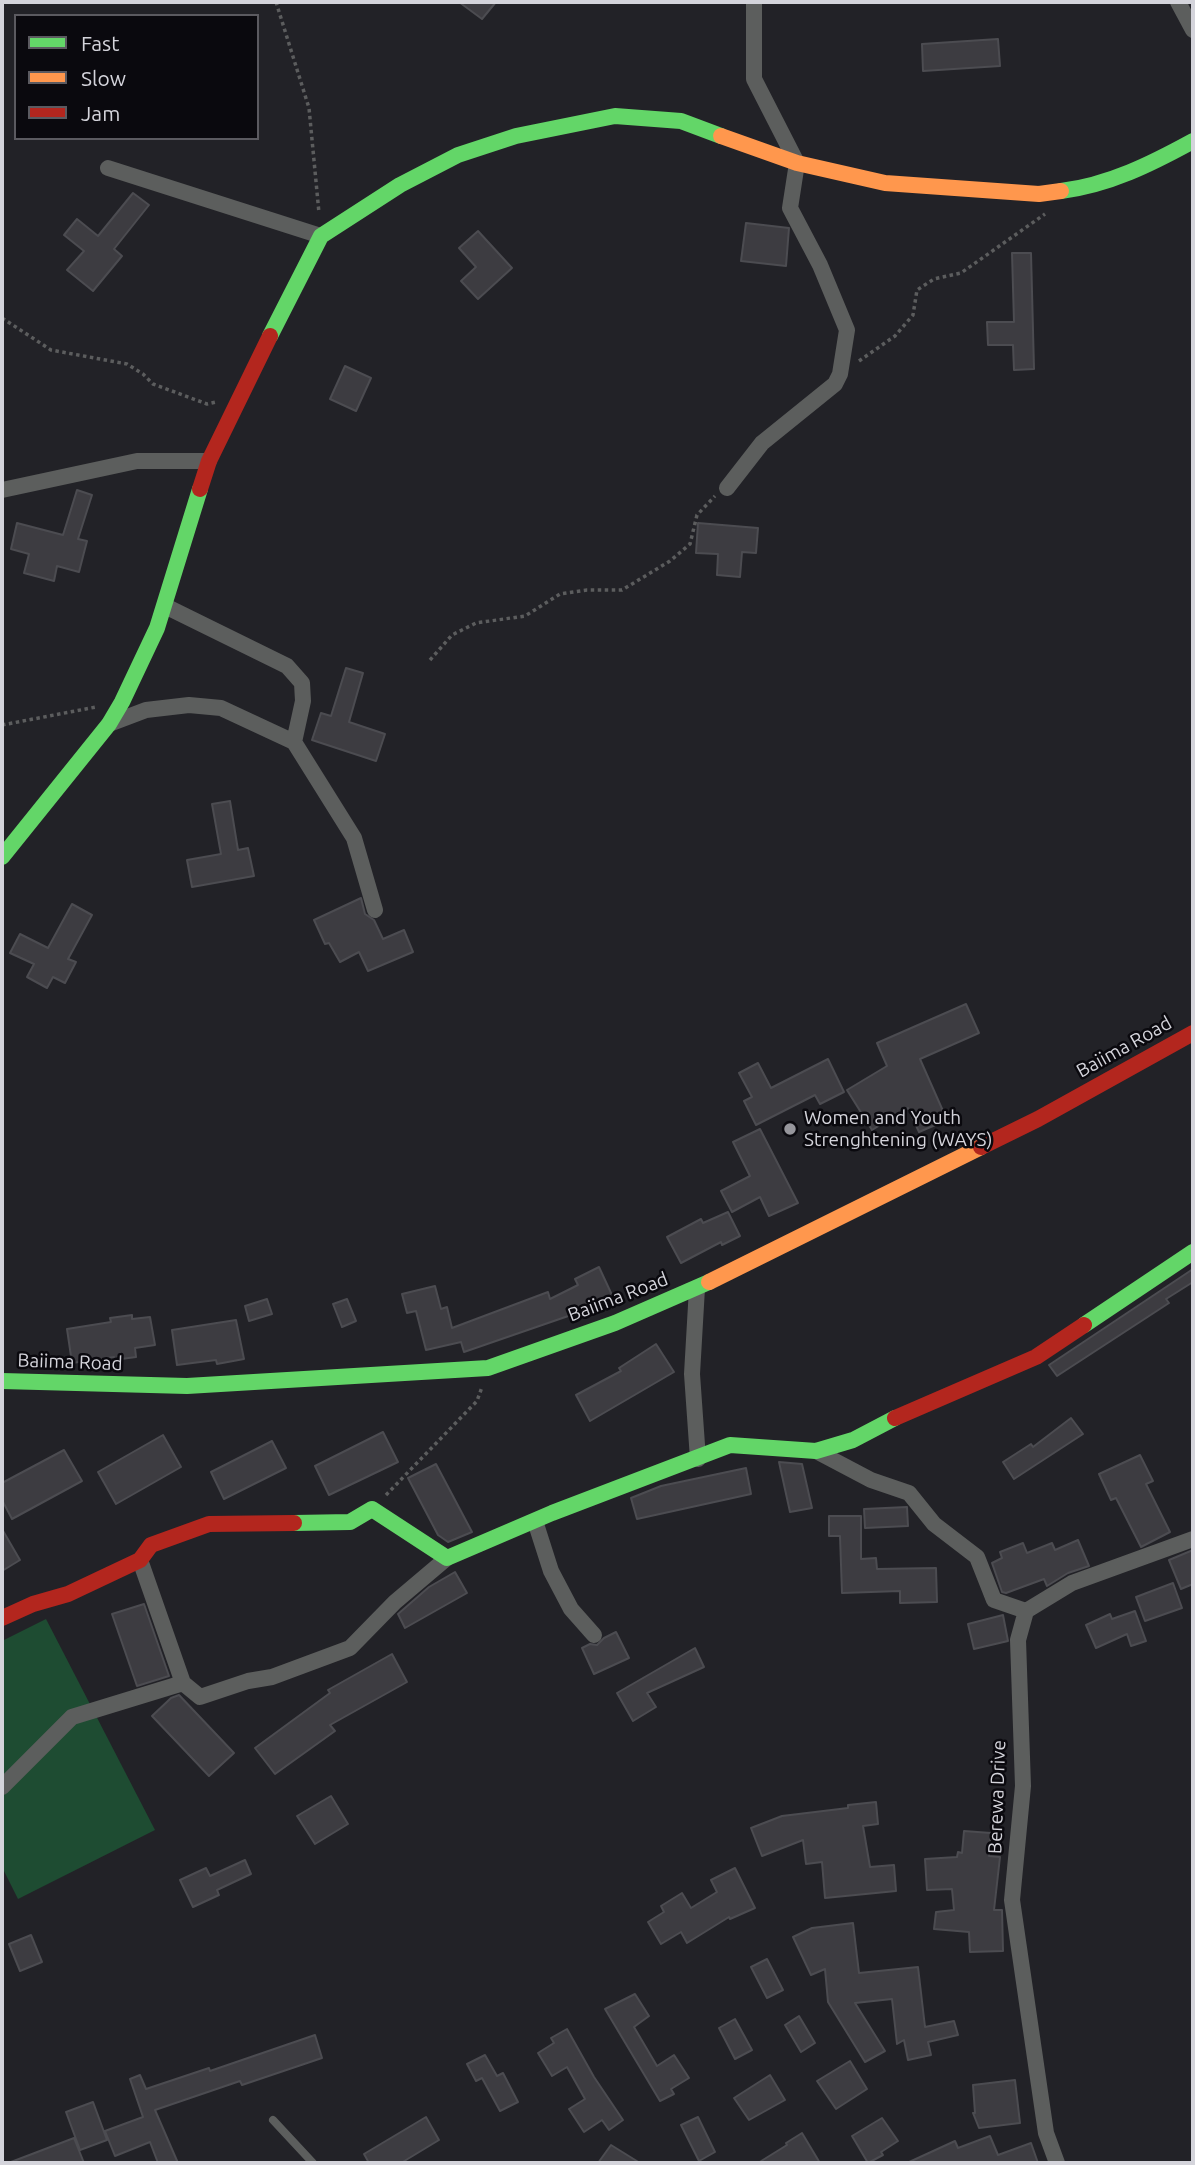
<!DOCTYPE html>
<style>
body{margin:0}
#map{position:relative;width:1195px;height:2165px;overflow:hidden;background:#222227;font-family:Ubuntu,sans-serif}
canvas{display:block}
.frame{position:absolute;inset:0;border:4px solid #d4d4db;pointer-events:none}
.legend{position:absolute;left:14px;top:14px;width:245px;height:126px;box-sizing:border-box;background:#0a090e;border:2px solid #5b5a60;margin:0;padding:9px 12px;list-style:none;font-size:21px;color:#d4d4db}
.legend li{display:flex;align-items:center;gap:14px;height:35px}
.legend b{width:35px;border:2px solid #5b5a60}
</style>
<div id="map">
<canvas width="1195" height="2165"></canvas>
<div class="frame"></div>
<ul class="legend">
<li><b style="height:9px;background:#63d668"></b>Fast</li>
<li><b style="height:9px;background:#ff974d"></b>Slow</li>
<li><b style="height:9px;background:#b3261e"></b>Jam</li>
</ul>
</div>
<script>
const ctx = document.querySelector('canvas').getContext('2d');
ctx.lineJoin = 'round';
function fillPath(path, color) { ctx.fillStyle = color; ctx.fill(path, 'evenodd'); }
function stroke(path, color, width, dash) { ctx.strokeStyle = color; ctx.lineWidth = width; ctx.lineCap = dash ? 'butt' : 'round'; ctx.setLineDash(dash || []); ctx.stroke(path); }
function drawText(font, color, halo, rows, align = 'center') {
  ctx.font = font + ' Ubuntu,sans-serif'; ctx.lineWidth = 5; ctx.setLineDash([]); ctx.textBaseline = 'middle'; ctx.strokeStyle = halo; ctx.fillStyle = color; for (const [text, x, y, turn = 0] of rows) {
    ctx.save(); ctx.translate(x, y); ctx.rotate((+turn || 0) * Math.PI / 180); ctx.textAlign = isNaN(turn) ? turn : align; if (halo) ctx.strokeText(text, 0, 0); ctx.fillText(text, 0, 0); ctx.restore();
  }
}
fillPath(new Path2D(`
 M46,1619L155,1830L18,1899L2,1867V1641Z`), '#1e4c32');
const building = new Path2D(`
 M459,2H496L482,19Z
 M998,39L1000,66L923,71L922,44Z
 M133,193L149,205L114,249L122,256L93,291L67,270L84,251L64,235L77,219L98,236Z
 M746,223L789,228L786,266L741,261Z
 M478,231L512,268L478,299L461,281L476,267L459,248Z
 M1012,253H1031L1034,369L1014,370L1013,345H988L987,322H1014Z
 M345,366L371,378L356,411L330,399Z
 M77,490L92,495L78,539L87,541L79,572L57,566L54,581L24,573L29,554L11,549L17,523L63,535Z
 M698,523L758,528L756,553L742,552L740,577L717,575L718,554L696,553Z
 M346,668L363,673L349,722L385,734L376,761L312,740L321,713L331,716Z
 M230,801L238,850L248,848L254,876L192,887L187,860L221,854L212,804Z
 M361,898L365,914L374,920L383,939L404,930L413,952L368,971L359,952L340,962L329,943L325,944L314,920Z
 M72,904L92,915L68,959L76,962L65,983L53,977L47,988L27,977L34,964L10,953L20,934L48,948Z
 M966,1004L979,1033L920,1059L947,1120L919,1132L908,1108L872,1130L847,1090L887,1066L877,1043Z
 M828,1059L844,1092L820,1104L815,1095L756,1125L744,1101L752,1097L739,1073L758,1063L771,1088Z
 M760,1129L798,1203L769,1216L760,1197L732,1212L721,1191L750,1176L733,1142Z
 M728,1212L740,1236L722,1245L721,1242L681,1263L667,1237L701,1219L703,1223Z
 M599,1267L612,1295L577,1313L464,1352L461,1342L426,1350L416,1311L407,1313L402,1294L435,1286L441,1309L447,1307L452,1328L548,1292L550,1299L578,1285L575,1279Z
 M1193,1269V1282L1166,1299L1169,1303L1057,1376L1049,1365Z
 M267,1299L272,1314L249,1321L245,1306Z
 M347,1299L356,1321L342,1327L333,1304Z
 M132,1315V1319L150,1317L155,1345L135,1348L136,1357L114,1360V1357L72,1363L67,1329L111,1322L110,1318Z
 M236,1320L244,1359L217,1364L216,1360L177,1365L172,1330Z
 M656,1344L674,1372L590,1421L576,1395L621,1371L619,1368Z
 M1071,1418L1083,1434L1014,1479L1003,1462L1031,1444L1033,1447Z
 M383,1432L398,1462L329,1495L315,1466Z
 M163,1435L181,1467L116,1504L98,1472Z
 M272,1441L286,1468L224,1499L211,1472Z
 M64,1450L82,1481L12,1519L2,1500V1483Z
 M1140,1455L1153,1481L1146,1484L1170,1532L1141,1547L1116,1498L1111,1500L1099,1474Z
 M779,1462L802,1464L812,1508L790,1512Z
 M436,1464L472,1532L448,1542L438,1535L408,1478Z
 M746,1468L751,1494L637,1519L631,1498L661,1486Z
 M907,1507L908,1526L865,1528L864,1509Z
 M829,1516H861V1559L876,1558L877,1569L936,1568L937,1602L900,1603V1591L842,1593L840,1536H829Z
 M2,1529L20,1560L2,1571Z
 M1078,1540L1089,1566L1068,1573L1047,1586L1044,1579L1006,1593L1002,1592L992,1563L1002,1558L1000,1552L1023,1543L1027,1553L1052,1543L1055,1550Z
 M1193,1550V1584L1181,1589L1169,1560Z
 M455,1572L467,1593L405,1628L398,1614L429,1587Z
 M1173,1583L1182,1608L1145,1621L1136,1597Z
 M144,1604L169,1676L137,1686L112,1614Z
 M1135,1611L1146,1641L1131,1646L1127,1634L1096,1648L1086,1625L1110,1614L1112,1619Z
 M1003,1615L1008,1641L974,1649L968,1624Z
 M616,1632L629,1658L594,1674L582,1648L590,1644L597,1645L604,1638Z
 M695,1648L704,1667L647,1693L656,1707L633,1721L617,1693Z
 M392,1654L407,1682L330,1725L335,1731L275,1774L255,1748L330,1693L328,1690Z
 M179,1695L234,1753L209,1776L152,1716L171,1698Z
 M331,1796L348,1824L315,1844L297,1816Z
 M876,1802L878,1824L863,1826L870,1867L894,1865L896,1891L825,1898L822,1862L806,1864L803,1840L762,1856L751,1828L782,1816L848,1808V1805Z
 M964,1831L991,1833L989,1856L1000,1857L994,1910H1002L1003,1951L970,1952L969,1932L934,1929L936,1912L954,1910L952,1889L927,1890L925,1859L957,1857L958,1852L962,1853Z
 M245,1860L251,1874L217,1890L219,1895L193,1907L180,1880L206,1868L210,1876Z
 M735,1868L755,1908L730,1919L729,1917L687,1943L681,1932L661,1944L648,1922L664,1912L661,1906L682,1893L691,1908L717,1892L711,1880Z
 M853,1923L859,1973L918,1967L925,2027L954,2021L958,2035L928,2042L931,2055L908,2060L904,2040L897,2044L892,1999L855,2003L885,2051L865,2062L828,2002L825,1969L811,1975L793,1937L812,1928Z
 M31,1935L42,1962L20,1971L9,1944Z
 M767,1959L783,1990L767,1998L751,1967Z
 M635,1994L649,2016L634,2027L657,2066L674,2055L689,2078L671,2089L674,2094L660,2101L605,2009Z
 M799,2016L815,2043L801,2052L785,2025Z
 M735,2019L752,2050L735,2059L719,2028Z
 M567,2029L594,2077L623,2120L609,2130L602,2120L584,2132L569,2109L585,2099L567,2067L552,2076L538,2053L554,2043L551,2038Z
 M315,2035L322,2058L242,2085L240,2081L155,2110L178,2163H158L150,2142L115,2156L105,2131L143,2117L130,2079L140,2075L146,2089L209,2068L210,2071Z
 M485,2055L497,2076L503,2073L518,2102L500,2111L482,2078L476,2081L467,2064Z
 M850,2061L867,2089L836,2109L817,2081Z
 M770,2075L785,2100L749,2120L734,2098Z
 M1015,2080L1020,2123L979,2128L973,2113H975L973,2085Z
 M93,2102L107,2140L80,2150L66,2112Z
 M426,2117L439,2140L401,2163H369L364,2154Z
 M698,2117L715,2152L699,2161L681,2125Z
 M882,2118L898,2141L881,2152L883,2155L868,2163L852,2136Z
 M802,2133L820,2163H758L787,2145L786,2143Z
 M990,2136L998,2155L1031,2143L1038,2163H907L955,2141L958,2148Z
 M74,2138L84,2163H11V2162Z
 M611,2145L640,2163H598Z`);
fillPath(building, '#3d3c41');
stroke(building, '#4c4c51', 2);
stroke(new Path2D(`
 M276,2L309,108L319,213
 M2,318L51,350L127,364L143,374L153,384L207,404L216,402
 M859,361L895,336L913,315L917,290L934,279L961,273L1045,214
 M430,660L452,635L476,623L525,616L560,594L587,590H622L670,561L690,544L697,515L715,496
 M2,725L96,707
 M386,1495L477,1401L482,1387`), '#5c5d5e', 3.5, [3.5, 3.5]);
stroke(new Path2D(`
 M273,2120L313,2163`), '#5c5e5d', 8);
stroke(new Path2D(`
 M1178,2L1193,30
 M108,168L321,236
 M727,488L762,443L835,384L840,374L847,330L820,265L790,208L797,163L754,79V2
 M2,490L137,461H209
 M165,606L287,666L302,683L303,701L294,742
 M109,724L146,710L189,705L221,708L294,742L354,838L375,910
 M697,1288L692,1374L698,1459
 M816,1451L871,1480L909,1493L934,1524L977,1557L994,1600L1026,1611
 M535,1521L551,1571L571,1609L594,1635
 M140,1560L183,1683L200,1697L248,1681L272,1677L350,1648L395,1602L447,1558
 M2,1787L72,1717L183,1683
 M1057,2163L1046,2133L1012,1900L1023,1786L1018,1640L1026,1611L1072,1583L1193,1539`), '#5c5e5d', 16);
stroke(new Path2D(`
 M1061,191C1109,185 1151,164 1193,141
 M270,336L321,236L400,185L458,155L516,136L615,116L681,121L721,136
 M2,857L109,724L122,702L157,628L200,489
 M1084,1325L1193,1252
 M2,1381L187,1386L488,1368L615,1323L709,1282
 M294,1523L350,1522L372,1509L447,1558L552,1513L730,1445L816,1451L853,1440L895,1418`), '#63d668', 16);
stroke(new Path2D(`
 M721,136L797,163L885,183L1039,194L1061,191
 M709,1282L981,1147`), '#ff974d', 16);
stroke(new Path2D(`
 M200,489L209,461L270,336
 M981,1147L1038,1119L1193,1033
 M895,1418L1036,1357L1084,1325
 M2,1618L33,1604L68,1594L140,1560L151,1545L209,1524L294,1523`), '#b3261e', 16);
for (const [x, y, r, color] of [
 [790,1129,7,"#96969c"]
]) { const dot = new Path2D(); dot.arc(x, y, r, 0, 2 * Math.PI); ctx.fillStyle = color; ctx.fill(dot); stroke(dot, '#0a090e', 2.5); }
drawText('19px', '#d4d4db', '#0a090e', [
 ["Baiima Road",1124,1047,-29],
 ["Baiima Road",618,1297,-21],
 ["Baiima Road",70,1362,2],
 ["Berewa Drive",997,1797,-88]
]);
drawText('19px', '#d4d4db', '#0a090e', [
 ["Women and Youth",804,1118],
 ["Strenghtening (WAYS)",804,1140]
], 'left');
</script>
